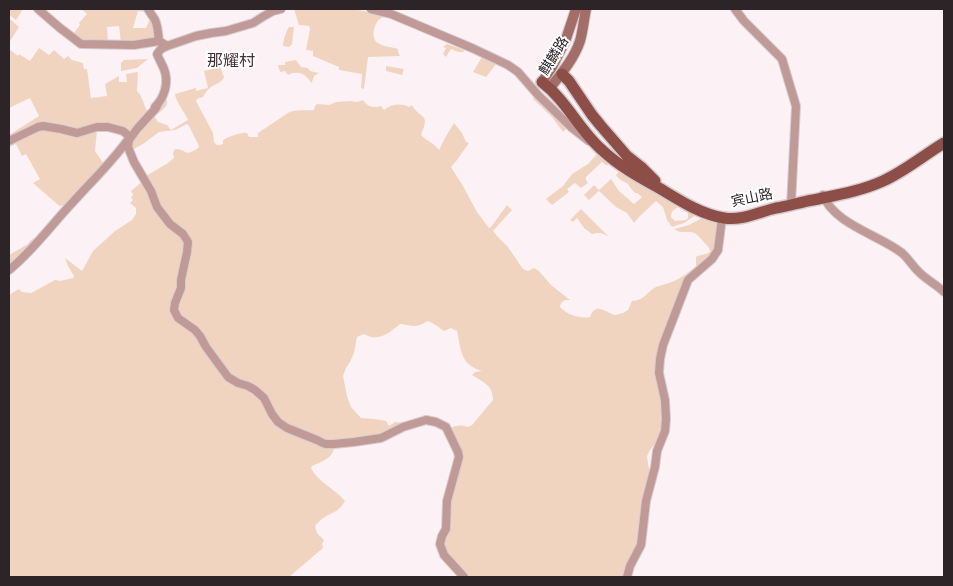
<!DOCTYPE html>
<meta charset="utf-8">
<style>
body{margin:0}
#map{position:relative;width:953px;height:586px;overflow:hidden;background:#fcf2f6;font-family:"Crimson Pro",serif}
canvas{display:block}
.frame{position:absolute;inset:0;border:10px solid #2c2427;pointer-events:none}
</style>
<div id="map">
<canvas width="953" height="586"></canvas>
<div class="frame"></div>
</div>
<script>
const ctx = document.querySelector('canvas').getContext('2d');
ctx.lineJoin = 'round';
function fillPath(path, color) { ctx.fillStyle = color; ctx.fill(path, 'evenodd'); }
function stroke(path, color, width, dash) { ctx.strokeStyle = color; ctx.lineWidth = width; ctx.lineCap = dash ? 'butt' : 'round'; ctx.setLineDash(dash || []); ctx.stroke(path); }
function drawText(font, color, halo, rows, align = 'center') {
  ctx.font = font + ' "Crimson Pro","Noto Sans SC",serif'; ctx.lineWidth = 4; ctx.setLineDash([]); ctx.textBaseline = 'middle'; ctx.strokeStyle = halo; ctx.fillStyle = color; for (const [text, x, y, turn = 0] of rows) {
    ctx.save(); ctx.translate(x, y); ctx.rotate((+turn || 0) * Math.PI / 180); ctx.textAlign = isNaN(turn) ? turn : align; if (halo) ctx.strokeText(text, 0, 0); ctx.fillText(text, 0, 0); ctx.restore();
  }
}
fillPath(new Path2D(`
 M9,9H20L22,11L16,20L9,15Z
 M81,9H145L147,12L138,11L133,28H146L151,17L156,35L154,37L149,41L121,43L119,26L107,27L108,43L83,42L72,35L80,25L79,23L87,14Z
 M294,9C329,9 365,5 396,22C393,21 388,17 385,17C375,17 369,38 378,43C384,47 392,47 398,49V52L400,56L368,57L364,89L361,88L362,74L339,70V67L313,56V51L306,50L310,29L309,26L299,25Z
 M10,19L19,27L9,43V21Z
 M289,27H294L292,44L289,47L283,46C283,41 286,31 289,27Z
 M447,44L465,50L463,52H458L451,49L446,57L443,54L446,48L443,47Z
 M39,48L49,55L54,50L64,59L68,56L72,60L83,63L84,69H87L91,98L107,96L105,84L119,76V82H127L126,74L138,72L137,91C143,96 143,105 148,112L131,133L124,130L81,131L45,125L9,139V135L39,116L30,98L9,108V49L18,56L19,54L30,61Z
 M482,57L497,63L486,77L473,72Z
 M148,59L137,68L121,71V62H123V60Z
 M296,60L301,67L308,68L310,71L319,73L314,76L312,82L311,83C307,74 297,70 288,75L285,71L280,72L278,65H285V62Z
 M386,66L404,69L402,75L386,71Z
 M220,67L224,77C221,84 216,83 211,87C207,90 205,93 203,97L197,99L196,101L213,133L214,142L217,145H220L223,144V140C229,137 240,132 247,133L249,137H258V133L285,115C292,108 305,111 314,110L315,106L317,104L329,105L336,102L350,101L357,102L363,100C368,107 372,108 381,106L384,110C392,104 400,103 409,107L412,105C420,120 431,112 421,135C427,141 434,143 439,150L446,136L454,123L462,133L466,142L469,143L457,160L451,167L463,186L477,212L489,228L491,227L507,205L512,210L493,231L498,237L508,247L523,269L528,271L534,268L539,271L551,285L570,300H565L561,303L560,307C567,315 581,319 590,317C595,302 604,311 615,315L623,313L628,310L632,301C643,301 647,292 656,287C661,285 667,284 672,282C681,278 689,272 696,266V257C701,254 705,255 710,252C709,246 707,246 704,242C701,239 698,235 694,233C687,230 682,235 674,229L689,225L704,217L714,218L718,223L716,248L677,301L665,326L662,340L656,357L655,365L656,375L661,393L664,426L657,442L650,450L647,456L648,464L650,473L638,545L623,577H465L442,548L449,507L460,462L451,428C457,425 461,425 468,427L472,425L493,400C493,385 483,382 472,375L475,372L482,371C460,365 461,349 457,331L451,328L444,331C438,327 434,323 427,321C417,329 411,325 400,324C393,330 383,339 372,337C369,337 367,335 364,334L357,337L354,353L350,362L346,368L343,376L347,396L351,407L361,418L375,419L386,421L389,426L395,422L404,423L381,436L326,443L279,421L265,398L229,376L221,363L179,318L175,310L189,242L165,216L146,176L168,163L174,158L173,153L175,149C188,149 183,158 198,148L199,146L189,126L187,124L175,130L159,132L143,144L132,150L131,147L136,135L163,100H167C169,108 159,111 155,117L158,122L167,125L171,130L188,120C185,113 175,100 175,94L196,88V91L208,88L204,71Z
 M534,97L567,128L563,132L552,117L533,99Z
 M38,128L61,130H97L95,151L104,164L68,204L60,206L57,204L33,183L40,179L26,154L22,156L16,144L9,147V142Z
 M597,154L616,166V169L614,171L615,169L611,165L608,164L607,166L602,162L586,177V180L588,183L581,188L575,183L567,189L569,192L552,205L546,199L563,186L572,174L588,164Z
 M620,170L680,206C675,209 671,210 671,217L675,221L686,220L688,218V213L683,211L684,207L696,215L684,223L672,227L667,220L663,207L656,201L639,217L634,223L627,213L616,207L599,191L589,200L584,195L594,185L599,190L611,179L619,191L634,204L642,197L637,193H635C632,190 630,187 628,184C623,181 619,180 616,175Z
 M143,181L186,243V251L172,311L194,330L227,377L254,391L278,423L334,448C333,458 321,462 312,466L311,468C318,482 335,489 345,501C339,512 334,511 325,517C321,519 318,523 315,526L317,533L324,540L322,544L323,548L289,577H9V296L12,293L19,289L22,292L31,293L55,280L60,281L73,278L74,276L68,266L65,258L82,271L93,251L115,231L132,220L136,214V208L130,203L133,200L131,198L133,195L131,191Z
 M581,209L609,237C603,233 599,232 592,234L584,228L577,218L573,222L570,220Z
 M43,232L9,267V258L10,257L9,255L28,244L30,241Z`), '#f0d4c0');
const street = new Path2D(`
 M38,9L60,28L81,44L134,45L159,41L167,46
 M148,9C150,13 153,16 155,20C158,26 158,34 159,41
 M371,9L391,14L472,48L508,65L518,72L538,95L571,127L589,141
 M735,9L744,21L782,59L796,106L791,205
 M158,104L156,108L137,129L129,140L128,147L134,162L151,191L157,207L170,224L183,234L188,242L187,252L181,280V288L175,303L174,310L178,318L195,330L200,336L206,347L228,377L238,383L248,386L255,390L264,398L272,414L278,422L287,428L317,440L325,444H334L354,442L381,438L403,427L426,420L436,422L446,427L458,452L459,457L447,501L446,529L442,536L440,544L444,555L464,577
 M155,107C165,97 169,82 164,69C162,64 159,59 157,54L161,49L167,46L196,36L211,33L226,31L253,23L264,16L273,11L281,9
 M9,141L38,127L43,126L61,129L77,133L97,127H108L123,131L130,137
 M823,195C834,224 879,235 902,253C909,259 913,267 920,273C927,280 937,285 944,292
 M9,270C33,251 52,224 73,202C91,182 111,163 127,141
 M627,577L630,566L641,545L646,501L655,467L657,451L665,431L666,419L665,400L659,373L660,359L663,345L688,280L712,259L718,250L722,218`);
const secondary = new Path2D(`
 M542,82L552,67L566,39L576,9
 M550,88C561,74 574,59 580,41C583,30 584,19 586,9`);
const primary = new Path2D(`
 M562,74L569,81L592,115L601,126L627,156L641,167L655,181
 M542,82C567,101 579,130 602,150C619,166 639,177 659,188C679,200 700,214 724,218C742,221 759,212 776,208C789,206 801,202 813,200C837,195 861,191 883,181C905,171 924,155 944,143`);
stroke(street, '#d7cdd1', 10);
stroke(secondary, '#d7cdd1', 12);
stroke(primary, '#d7cdd1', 14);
stroke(street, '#c09a96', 8);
stroke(secondary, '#a36e68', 10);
stroke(primary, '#8d4e48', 11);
drawText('14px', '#2c2427', '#fff', [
 ["麒麟路",554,56,-58],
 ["宾山路",752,198,-12]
]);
drawText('16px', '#443138', '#fff', [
 ["那耀村",231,61]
]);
</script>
